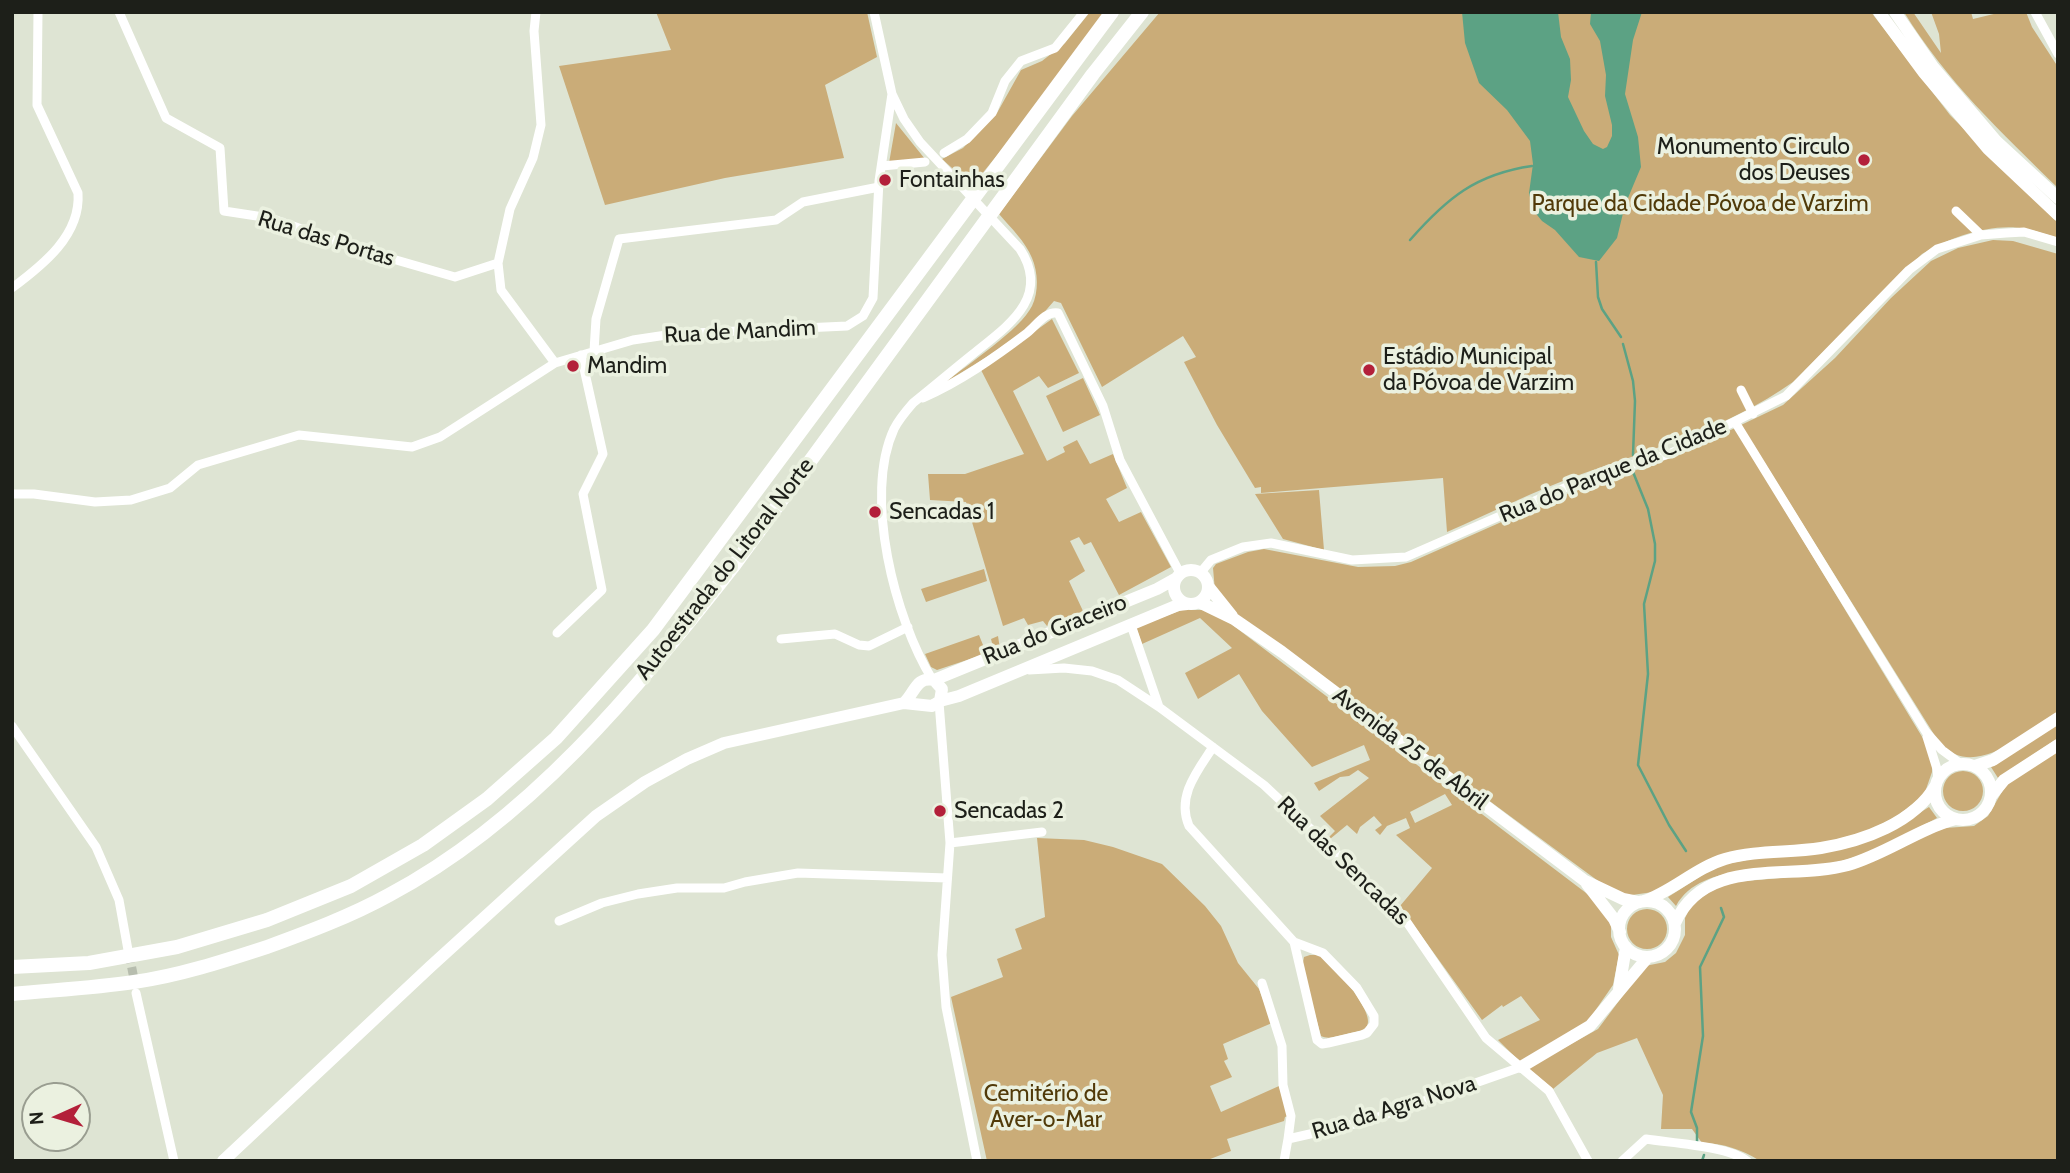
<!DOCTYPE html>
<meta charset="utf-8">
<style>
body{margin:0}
#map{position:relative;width:2070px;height:1173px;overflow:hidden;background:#dee4d3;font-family:Cabin,sans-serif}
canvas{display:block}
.frame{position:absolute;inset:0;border:14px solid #1d1f19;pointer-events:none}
.north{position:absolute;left:21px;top:1082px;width:70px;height:70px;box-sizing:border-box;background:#ebf1e0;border:2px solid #999d90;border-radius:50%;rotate:266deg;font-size:19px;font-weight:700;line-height:28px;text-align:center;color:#1d1f19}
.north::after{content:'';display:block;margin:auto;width:24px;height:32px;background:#b3203a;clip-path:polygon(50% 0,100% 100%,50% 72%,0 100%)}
</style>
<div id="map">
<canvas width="2070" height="1173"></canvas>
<div class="frame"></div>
<div class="north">N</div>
</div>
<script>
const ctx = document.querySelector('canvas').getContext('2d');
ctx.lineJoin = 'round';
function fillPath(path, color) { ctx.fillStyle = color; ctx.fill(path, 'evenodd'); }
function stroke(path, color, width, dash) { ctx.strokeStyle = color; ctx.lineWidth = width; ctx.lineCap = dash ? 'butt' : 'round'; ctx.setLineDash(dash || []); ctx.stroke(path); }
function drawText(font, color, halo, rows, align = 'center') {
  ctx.font = font + ' Cabin,sans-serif'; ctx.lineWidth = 7; ctx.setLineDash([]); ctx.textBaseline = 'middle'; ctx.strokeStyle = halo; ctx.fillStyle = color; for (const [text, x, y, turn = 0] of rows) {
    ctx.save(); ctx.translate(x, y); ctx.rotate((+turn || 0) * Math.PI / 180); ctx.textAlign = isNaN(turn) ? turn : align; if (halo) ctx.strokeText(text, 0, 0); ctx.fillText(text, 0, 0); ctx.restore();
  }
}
fillPath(new Path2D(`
 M656,12H867L877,57L825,85L844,158L725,178L605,205L559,66L671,50Z
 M1090,12H1114L972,186L942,159L963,148L997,113L1021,70L1042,61L1065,43Z
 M1160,12H1871L1950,115L2058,223V238C2048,235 2037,231 2026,229C1994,222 1950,237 1922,254L1793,382C1726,429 1655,448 1579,475C1534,491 1491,513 1447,532L1443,478L1261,493V487L1255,488L1217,425L1184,362L1196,357L1183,336L1102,387L1061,303L1054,301L1034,324L990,355L946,382C968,364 1020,330 1032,306C1039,292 1038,272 1032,258C1025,241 1011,228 999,214L1072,116Z
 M1904,12H1913L1941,53L1939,34L1931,12H1971L1973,19L2002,12H2026L2032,27L2058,67V188C2000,131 1947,82 1904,12Z
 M896,123L925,159L889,163Z
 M1993,240L2013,241L2058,254V712C2025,733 1976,780 1940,744L1741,425L1783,405L1835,358L1891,298L1931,261L1958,248Z
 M1052,319L1079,373L1048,388L1039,376L1013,391L1047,461L1065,452L1063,447L1077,440L1090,464L1113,454L1127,488L1106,499L1119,522L1141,512L1171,567L1119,595L1091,542L1084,545L1079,537L1070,541L1085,571L1069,581L1083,611L1047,626L1043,621L1028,625L1024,618L1003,626L966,502L930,500L928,474H965L1024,454L981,370Z
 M1083,378L1100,415L1063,432L1046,396Z
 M1735,428L1924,740L1932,763V772L1924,795L1897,816L1868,831L1820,844L1742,850L1653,892L1625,896L1609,889L1237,615L1215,591L1213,568L1216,564L1248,552L1264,549L1358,567L1395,566L1411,562L1558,497L1668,459Z
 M1319,490L1324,550L1283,539L1255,494Z
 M984,569L987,581L926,602L921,589Z
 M1182,610H1207L1218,614L1594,899L1611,924V937L1619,955L1613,985L1588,1021L1520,1062L1498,1040L1540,1020L1521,996L1503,1007L1502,1005L1482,1020L1400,906L1432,868L1396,835L1410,828L1406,818L1387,826L1380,835L1375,830L1382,825L1374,816L1360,827L1357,834L1347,825L1330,839L1328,838L1335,831L1320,816L1369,778L1358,770L1349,776L1340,777L1319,791L1314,783L1370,760L1364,745L1312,767L1262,711L1239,674L1198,699L1185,673L1232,648L1200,618L1142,644L1136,627ZM1445,794L1452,805L1415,823L1410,812Z
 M979,635L985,650L993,647L991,639L998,636L1000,649L937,670L931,667L925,654Z
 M2058,723V738L1998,778L1991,767Z
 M2058,751V1161H1760C1743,1150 1723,1143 1702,1143L1692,1129H1661L1663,1095L1637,1038L1597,1053L1553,1089L1528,1068L1598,1029L1645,966L1665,962L1676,953L1685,935V918L1692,904L1717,887L1734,882L1827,874L1945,828L1974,826L1988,816L2003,790L2010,782Z
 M1943 791a20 20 0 1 1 40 0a20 20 0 1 1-40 0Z
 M1929,807L1937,818C1902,836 1867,857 1828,864C1783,873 1702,859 1676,906L1668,897L1709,871L1726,864L1888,833Z
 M1037,838L1084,840L1113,847L1162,864L1205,906L1221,926L1238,963L1259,989L1272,1023L1223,1044L1228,1059L1224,1061L1232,1077L1210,1086L1221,1112L1279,1086L1288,1116L1285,1117L1284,1121L1227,1139L1231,1151L1205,1161H1111L1110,1159L1100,1161H987L951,997L1003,977L997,959L1022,949L1015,929L1045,917Z
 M1627 929a20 20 0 1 1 40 0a20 20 0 1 1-40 0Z
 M1310,955C1314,955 1316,954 1320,956C1333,963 1376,1013 1367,1026C1363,1032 1353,1032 1347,1034C1337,1036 1329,1040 1321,1036L1302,968L1304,957Z`), '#caac78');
fillPath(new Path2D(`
 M1462,12H1558L1561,37L1570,59L1571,80L1568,97L1584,131L1593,144L1603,149L1607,147L1612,136V125L1605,96L1606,75L1600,41L1590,24L1591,12H1642L1633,40L1625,94L1638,137L1641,167L1625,205L1617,238L1599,261L1579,257L1555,230L1542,221L1533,210L1529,193L1533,164L1530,141L1507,110L1479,83L1465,43Z`), '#5ca284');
stroke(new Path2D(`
 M1410,240C1447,198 1476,174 1532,166
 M1596,262L1598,297L1602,309L1621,337
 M1623,344L1633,381L1635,401L1633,455
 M1633,472L1648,509L1655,544V561L1644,604L1648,674L1638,765L1669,825L1686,851
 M1697,1142V1128L1691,1112L1703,1036L1700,967L1724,917L1721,908
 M1702,1161L1704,1155`), '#5ca284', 2.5);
stroke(new Path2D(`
 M129,954L135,984`), '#b7bdae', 9, [9, 4.5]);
stroke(new Path2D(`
 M119,12L166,118L220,148L224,211L270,218L365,251L455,277L498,263
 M536,12L534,31L541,125L533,158L510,209L498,263L501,290L555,363
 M874,12L892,94L904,119L920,142L1020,249C1052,298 1006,327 973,354C953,370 933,387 913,403C906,411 899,419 894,429C863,496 895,619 932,679
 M2035,12L2058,54
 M944,153L967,139L992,113L1005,81L1021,61L1055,48L1084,12
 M882,166L925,162
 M1956,211L1981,235
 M12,288C43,265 81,235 78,193L37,105L38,12
 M594,351L596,319L619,239L776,220L803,202L879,187
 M1741,390L1753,414
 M923,398C961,381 994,358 1027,333C1036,326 1045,311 1058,313L1103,406L1120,460L1180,573
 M1735,422L1926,732L1942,750L1961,764
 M12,494H34L95,502L131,500L170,488L198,465L299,435L412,447L440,437L555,363L633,340L673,334L847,326L863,316L873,298L879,181L892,94
 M1201,572L1211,560L1243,547L1271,543L1352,560L1406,557L1564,488L1611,471L1669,454L1786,396L1909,270L1937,249L1981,235L2006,233L2024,232L2058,242
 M1131,625L1159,707
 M557,633L602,590L583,494L603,454L581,355
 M781,639L835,634L859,645L869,646L908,627
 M1029,670L1064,668L1092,671L1118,680L1159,707L1264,785L1402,915L1486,1038L1549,1091L1588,1161
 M939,702L950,843L942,955L946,1007L977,1161
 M12,726L96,847L119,900L128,950
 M1927,737L1937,769L1938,781
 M1213,747C1198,770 1176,796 1189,826L1294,942L1323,953L1357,988L1374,1016V1024L1367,1033L1362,1035L1328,1043L1322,1044L1317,1040L1294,942
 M950,843L1042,832
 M559,921L602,903L638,894L677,888H724L745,882L798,873L947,878
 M1262,983L1282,1046L1283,1085L1291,1116L1288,1139
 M136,993L174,1161
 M1284,1161L1288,1139L1367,1121L1521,1067
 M1622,1161L1646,1139C1671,1143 1729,1146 1747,1161`), '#fff', 9);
stroke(new Path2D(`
 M1879,12L1924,73L1988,149L2058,215
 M1895,12L1933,67L1996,141L2058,198
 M1174 587a17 17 0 1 1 34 0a17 17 0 1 1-34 0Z
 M1208,586L1232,616
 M1199,602L1234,619L1282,652L1585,881L1623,899L1638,902
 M934,680L1157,589L1175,579
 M940,701L959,696L1178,605L1187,604
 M1935 792a28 28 0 1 1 56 0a28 28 0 1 1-56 0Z
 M1975,766L1993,760L2058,718
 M1992,795L2004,780L2058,745
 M1587,884L1614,919L1620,932
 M1644,901C1673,891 1695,868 1725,859C1756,850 1789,853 1821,848C1863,841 1914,823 1936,785
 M1619 929a28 28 0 1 1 56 0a28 28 0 1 1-56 0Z
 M1675,923C1705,855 1789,881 1848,865C1886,854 1918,829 1956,819
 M1619,989L1626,947
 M1521,1067L1590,1026L1648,957
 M223,1161L430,967L596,816L645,782L687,759L724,743L904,703L932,706L940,701L942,689L934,680C916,676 915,693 904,703`), '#fff', 12);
stroke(new Path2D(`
 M12,967L89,963L177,947L267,920L351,886L423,845L487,799L556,738L653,630L1112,12
 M12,994C53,990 94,988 134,982C178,976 224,961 267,947C308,932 351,916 389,895C530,820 635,691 732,568L1093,74L1142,12`), '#fff', 14);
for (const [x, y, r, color] of [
 [1864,160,7,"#b3203a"],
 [885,180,7,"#b3203a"],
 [573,366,7,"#b3203a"],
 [1369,370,7,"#b3203a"],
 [875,512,7,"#b3203a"],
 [940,811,7,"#b3203a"]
]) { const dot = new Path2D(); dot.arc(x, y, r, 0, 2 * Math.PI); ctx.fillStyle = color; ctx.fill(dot); stroke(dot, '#ebf1e0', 2.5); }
drawText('23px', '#1d1f19', '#ebf1e0', [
 ["Monumento Circulo",1850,147,"right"],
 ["dos Deuses",1850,173,"right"],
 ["Fontainhas",899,180],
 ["Estádio Municipal",1383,357],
 ["da Póvoa de Varzim",1383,383],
 ["Mandim",587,366],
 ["Sencadas 1",889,512],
 ["Sencadas 2",954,811]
], 'left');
drawText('23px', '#513a09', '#ebf1e0', [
 ["Parque da Cidade Póvoa de Varzim",1700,204],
 ["Cemitério de",1046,1094],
 ["Aver-o-Mar",1046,1120]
]);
drawText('23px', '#1d1f19', '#ebf1e0', [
 ["Rua das Portas",326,239,17],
 ["Rua de Mandim",740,332,-3],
 ["Rua do Parque da Cidade",1613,471,-22],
 ["Autoestrada do Litoral Norte",725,569,-52],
 ["Rua do Graceiro",1055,630,-22],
 ["Avenida 25 de Abril",1410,749,37],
 ["Rua das Sencadas",1343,861,44],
 ["Rua da Agra Nova",1394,1108,-17]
]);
</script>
